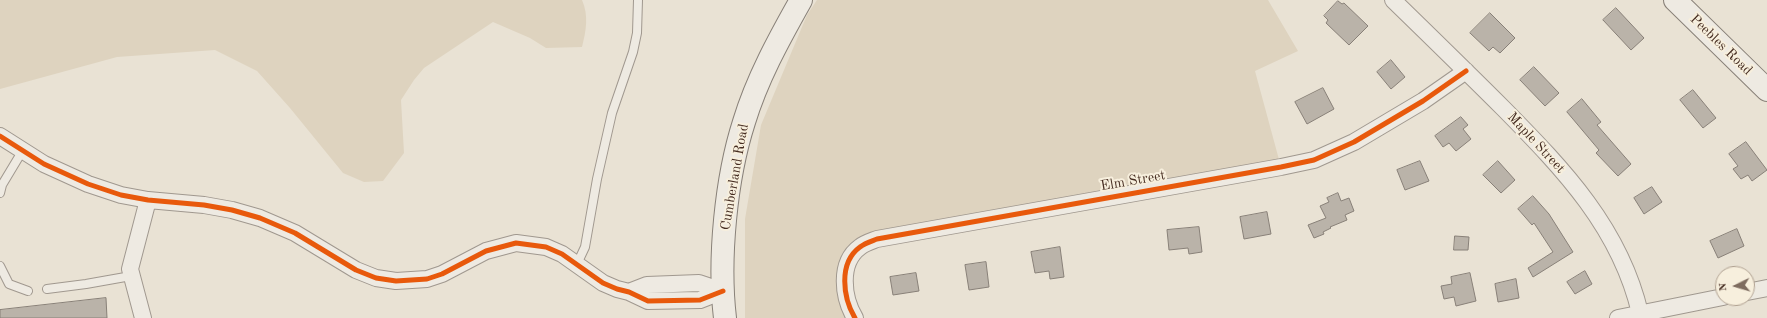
<!DOCTYPE html>
<style>
body{margin:0}
#map{position:relative;width:1767px;height:318px;overflow:hidden;background:#e9e2d4;font-family:"Old Standard TT",serif}
canvas{display:block}
.north{position:absolute;left:1715px;top:266px;width:40px;height:40px;box-sizing:border-box;background:#f7efdd;border:1px solid #b0a191;border-radius:50%;rotate:265deg;font-size:11px;font-weight:700;line-height:16px;text-align:center;color:#452c20}
.north::after{content:'';display:block;margin:auto;width:14px;height:18px;background:#7e6c5f;clip-path:polygon(50% 0,100% 100%,50% 72%,0 100%)}
</style>
<div id="map">
<canvas width="1767" height="318"></canvas>
<div class="north">N</div>
</div>
<script>
const ctx = document.querySelector('canvas').getContext('2d');
ctx.lineJoin = 'round';
function fillPath(path, color) { ctx.fillStyle = color; ctx.fill(path, 'evenodd'); }
function stroke(path, color, width, dash) { ctx.strokeStyle = color; ctx.lineWidth = width; ctx.lineCap = dash ? 'butt' : 'round'; ctx.setLineDash(dash || []); ctx.stroke(path); }
function drawText(font, color, halo, rows, align = 'center') {
  ctx.font = font + ' "Old Standard TT",serif'; ctx.lineWidth = 4; ctx.setLineDash([]); ctx.textBaseline = 'middle'; ctx.strokeStyle = halo; ctx.fillStyle = color; for (const [text, x, y, turn = 0] of rows) {
    ctx.save(); ctx.translate(x, y); ctx.rotate((+turn || 0) * Math.PI / 180); ctx.textAlign = isNaN(turn) ? turn : align; if (halo) ctx.strokeText(text, 0, 0); ctx.fillText(text, 0, 0); ctx.restore();
  }
}
fillPath(new Path2D(`
 M0,0H582C589,16 586,31 582,47L546,48L530,38L493,22L424,68L414,80L401,100L404,153L383,181L364,182L343,173L290,108L257,71L215,50L117,57L0,89Z
 M817,0H1268L1298,51L1255,71L1281,167L887,236L850,262L855,318H745V219L761,125L807,15Z`), '#ded3bf');
const building = new Path2D(`
 M1338,1L1342,4L1344,3L1368,26L1349,45L1326,23L1328,20L1324,16Z
 M1616,8L1644,38L1631,50L1603,20Z
 M1490,13L1515,38L1500,53L1493,47L1489,51L1470,33Z
 M1391,60L1405,77L1391,89L1377,72Z
 M1534,67L1559,93L1545,106L1520,80Z
 M1323,88L1334,109L1307,124L1295,102Z
 M1693,90L1716,118L1703,128L1680,100Z
 M1582,99L1601,122L1597,125L1631,164L1618,176L1596,153L1599,150L1567,112Z
 M1461,117L1468,125L1463,129L1471,139L1456,151L1449,143L1443,147L1435,136Z
 M1746,142L1767,170L1752,181L1748,175L1741,179L1733,169L1738,166L1729,154Z
 M1420,161L1429,181L1405,190L1397,170Z
 M1498,161L1515,180L1501,193L1483,175Z
 M1652,187L1662,202L1644,214L1634,198Z
 M1338,193L1341,201L1349,198L1354,211L1345,215L1347,220L1330,227L1331,228L1323,232L1324,234L1314,238L1308,225L1326,218L1320,206L1329,202L1327,198Z
 M1533,196L1549,214L1573,252L1533,277L1528,268L1553,252L1534,223L1532,225L1518,209Z
 M1267,212L1271,234L1244,239L1240,217Z
 M1199,227L1202,252L1189,254L1188,248L1169,250L1167,230Z
 M1737,229L1744,246L1718,258L1710,241Z
 M1455,236L1469,237L1468,250H1454Z
 M1060,247L1064,277L1050,279L1049,271L1035,273L1031,252Z
 M986,262L989,287L969,290L965,265Z
 M1585,271L1592,284L1575,294L1567,282Z
 M916,273L919,291L893,295L890,277Z
 M1470,273L1476,301L1456,306L1454,297L1444,299L1441,286L1452,284L1451,277Z
 M1516,279L1519,298L1498,302L1495,284Z
 M106,298L107,318H0V310Z`);
fillPath(building, '#bab3a9');
stroke(building, '#888078', 1);
const lane = new Path2D(`
 M0,193L2,185L23,150
 M577,264L585,247L597,179L612,113L633,52L637,33L638,0
 M0,266L9,284L28,291
 M47,289L86,284L131,276`);
const street = new Path2D(`
 M1393,0C1430,36 1467,72 1504,109C1564,170 1620,228 1640,313
 M0,136L44,164L88,184L121,195L148,200L204,205L232,210L260,218L295,233L356,270L376,278L396,281L427,279L442,274L486,251L516,243L546,247L562,254L603,283L617,289L629,292L648,301L700,300L723,291
 M629,292L647,285L699,283L723,291
 M1747,292L1767,288
 M143,318L130,269L148,200
 M855,318C843,298 838,263 860,247C865,243 872,241 877,239L1281,167L1314,160L1354,142L1423,101L1466,71
 M1618,318L1723,297`);
const secondary = new Path2D(`
 M1675,0L1767,90
 M725,318C718,259 726,178 744,122C757,79 779,39 801,0`);
stroke(lane, '#a0988f', 10);
stroke(street, '#a0988f', 18);
stroke(secondary, '#888078', 24);
stroke(lane, '#eeeae2', 8);
stroke(street, '#eeeae2', 16);
stroke(secondary, '#eeeae2', 22);
stroke(new Path2D(`
 M0,136L44,164L88,184L121,195L148,200L204,205L232,210L260,218L295,233L356,270L376,278L396,281L427,279L442,274L486,251L516,243L546,247L562,254L603,283L617,289L629,292L648,301L700,300L723,291
 M855,318C843,298 838,263 860,247C865,243 872,241 877,239L1281,167L1314,160L1354,142L1423,101L1466,71`), '#e8590c', 5);
drawText('14px', '#452c20', '#f7efdd', [
 ["Peebles Road",1721,45,44],
 ["Maple Street",1536,143,47],
 ["Cumberland Road",735,177,-80],
 ["Elm Street",1133,181,-10]
]);
</script>
